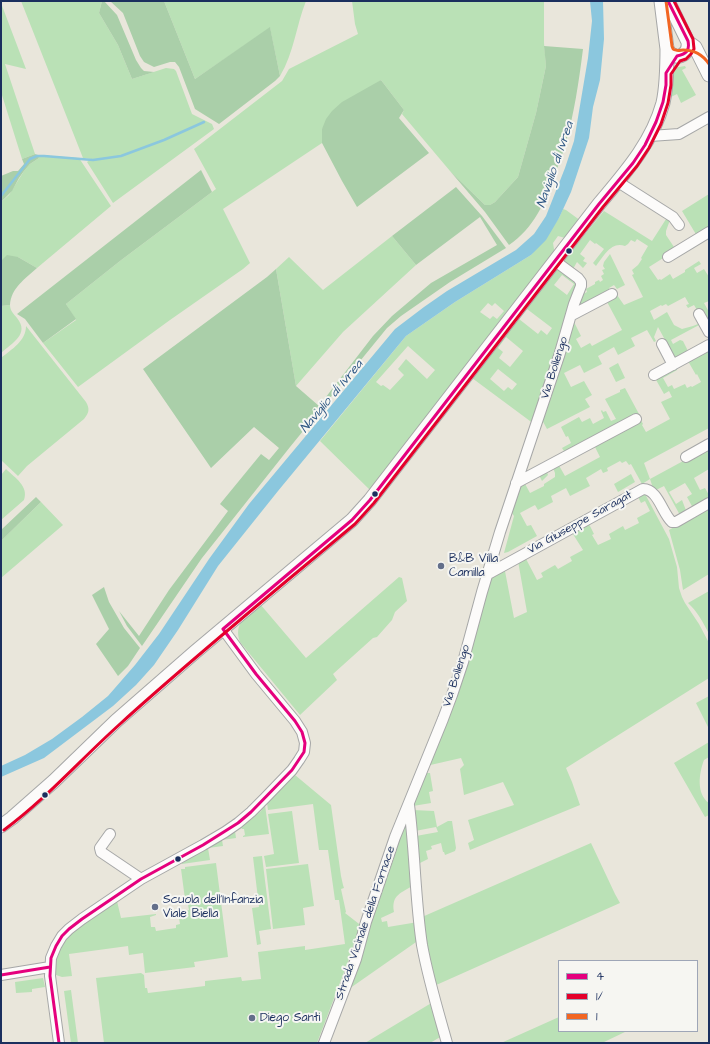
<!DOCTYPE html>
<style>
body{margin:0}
#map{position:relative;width:710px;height:1044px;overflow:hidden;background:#e9e6db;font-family:"Architects Daughter",sans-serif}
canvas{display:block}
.frame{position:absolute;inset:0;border:2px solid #1b2f5e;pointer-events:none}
.legend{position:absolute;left:558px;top:960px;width:140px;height:72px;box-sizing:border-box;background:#f6f6f2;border:1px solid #9ea6b7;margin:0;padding:5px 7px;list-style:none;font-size:12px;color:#1b2f5e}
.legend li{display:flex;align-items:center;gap:8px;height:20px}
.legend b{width:20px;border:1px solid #9ea6b7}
</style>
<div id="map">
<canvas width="710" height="1044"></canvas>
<div class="frame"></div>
<ul class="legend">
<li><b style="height:5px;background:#e5007d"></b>4</li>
<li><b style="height:5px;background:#e4002b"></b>1/</li>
<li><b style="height:5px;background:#f26522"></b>1</li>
</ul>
</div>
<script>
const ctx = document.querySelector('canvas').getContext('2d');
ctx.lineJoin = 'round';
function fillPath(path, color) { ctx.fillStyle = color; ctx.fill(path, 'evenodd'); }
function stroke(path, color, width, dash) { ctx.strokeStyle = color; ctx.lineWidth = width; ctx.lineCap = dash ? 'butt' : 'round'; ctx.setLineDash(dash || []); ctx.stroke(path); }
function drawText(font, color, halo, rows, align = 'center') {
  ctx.font = font + ' "Architects Daughter",sans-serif'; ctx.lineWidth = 4; ctx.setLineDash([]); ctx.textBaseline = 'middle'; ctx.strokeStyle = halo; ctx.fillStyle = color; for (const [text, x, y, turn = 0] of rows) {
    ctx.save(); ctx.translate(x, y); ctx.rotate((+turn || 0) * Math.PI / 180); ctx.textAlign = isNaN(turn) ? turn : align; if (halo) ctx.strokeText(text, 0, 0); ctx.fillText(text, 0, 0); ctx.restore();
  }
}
fillPath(new Path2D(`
 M21,1H102L99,13L118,45L132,79L166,68L174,69L176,71L192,114L212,124L214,129L113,203L87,162L91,159L83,158Z
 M164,1H306C296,26 294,53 280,76L270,28L195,79Z
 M352,1H544V43L546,66L536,113L518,177L495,202L490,205H485L450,171L402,114L404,110L381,80L322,129V143L223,209L250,263L243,269L170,320L78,387L43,343L76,320L66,304L120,261L216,189L194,149L282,81L289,69L358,34L355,24Z
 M1,3L26,69L5,64L35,154L22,159L1,92Z
 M685,66L686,68L682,70L696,95L681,103L677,94L669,98L673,68Z
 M38,155L79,158L111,206L37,268L18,257L1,261V202L9,195L24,171L30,164L39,158Z
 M709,194V229L697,236L682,211Z
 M563,209L566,210L581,221L565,238L558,236L553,243L555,255L371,491L320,441L406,336L455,302L531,255L559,218ZM488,303L492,306L495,303L504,311L497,319L493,316L490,319L480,312ZM408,346L435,370L427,379L406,359L398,369L404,375L390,390L383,385L381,386L376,382Z
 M604,211L652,241L668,216L671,217L666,231V235L676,250L649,267L658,280L660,279L661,280L670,274L673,279L685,272V270L699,261L701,264L694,268L697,273L704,269L709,277V301L704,303L709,312V330L694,305L688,308L686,305L689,304L685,297L668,306L666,304L662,306L661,305L650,311L654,320L667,312L674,325L682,329L693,326L698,324L699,325L671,340L673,344L680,340L683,341L689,353L676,360L658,327L654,337L656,341L654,342L647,330L631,338L635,346L618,355L614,347L598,356L602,364L584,373L580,365L564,373L571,387L584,381L592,395L585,399L590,407L547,429L541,418L573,320L581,336L576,339L581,348L590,343L592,346L622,330L606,300L617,295L624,305L643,297L632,275L634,274L632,270L638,265L642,259L641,258L648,246L637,239L635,242L631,240L628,244L625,246C611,241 604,256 596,266L593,263L604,249L596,243L595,244L590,240L580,254L585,258L583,261L587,263L583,268L577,262L573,269L561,264Z
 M392,236L416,265L343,332L296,386L276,269L289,257L323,290Z
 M610,254L625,285L617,289L614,285L609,288L611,292L575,311L581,295L587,292L586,289L595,284V282L599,280L600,282L603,280L601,276L604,274L602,270L605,269L603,266L604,262Z
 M557,269L560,272L562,270L578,282L534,424L472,378ZM562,275L574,284L567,295L554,285ZM527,309L552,328L547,335L541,330L538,334L519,319ZM506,337L523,351L510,367L499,358L503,352L498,348ZM498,369L517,384L512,390L508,387L504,391L490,379Z
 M10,305C10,311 14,314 17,318C30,334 12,343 1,353V306Z
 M26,326L86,402C90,409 89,413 84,419L27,466L18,476L1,460V358C12,349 26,341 26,326Z
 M709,350V428L644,463L650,479L709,447V469L694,478L700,490L705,488L709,495V501L694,510L687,497L692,494L685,483L669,492L676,504L682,500L687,513L681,517L664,486L654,491L650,479L642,484L631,464L629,465L626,461L622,463L620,461L607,468L608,471L603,473L601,469L586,478L590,486L570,496L566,488L551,496L553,502L538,510L535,505L520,513L527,526L531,525L537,536L508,552L504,553L514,516L510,510L518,484L546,469L548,475L542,481L539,475L524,482L530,493L544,486V484L555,477V473L552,465L557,462L565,476L600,457L593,443L640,418L643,424L642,425L646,432L670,419L661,402L672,397L669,391L664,394L655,378L676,367L677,370L663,378L668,387L672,385L674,389L685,384L687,388L691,386L692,387L701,382L697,374L696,375L688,361Z
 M618,363L625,378L616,382L609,368Z
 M625,388L639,414L577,447L566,454L562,448L571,443L568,436L566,437L561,427L579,417L582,422L590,418L593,424L604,418L601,411L602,410L603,412L606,411L611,421L616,419L605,399L620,392V390Z
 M6,469C15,478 29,486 24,500L1,520V475Z
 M631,474L635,482L618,492L614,484Z
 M644,492L669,539L677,567L679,588L682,597L685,603L699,624L709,643V678L566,768L572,782L580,805L470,850L468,843L474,840L468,820L514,805L503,782L464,795L460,769L464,765L461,758L426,766L490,575L504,566L514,618L527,612L518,561L525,557L537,580L543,577L541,573L555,565L558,569L572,561L570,557L583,550L571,531L588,522L594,534L592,535L598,545L611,539L609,534L623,526L625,530L639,523L637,518L650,511L645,501L641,503L637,495Z
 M41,502L63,525L1,578V541Z
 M709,507V574L683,590L680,570L669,530Z
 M399,577L402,578L407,601L395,612L392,620L377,637L373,638L333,674L337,680L300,715L240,642C233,623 247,615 260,604L306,658Z
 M709,591V634C703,622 697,611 688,603Z
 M709,696V729L696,703Z
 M709,742V757L704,760C699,773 696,794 709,803V815L705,817L674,763Z
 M424,773H430L433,791L429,792L431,803L413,806Z
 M295,775L331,805L341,876L343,885L344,888L341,889L346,912L345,913L363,927L358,946H354L317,1043H104L96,978L141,973L144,975L145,988H147L148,993L205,986V981L241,977L242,981L261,979L258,952L305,946V950L345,944L339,900H335L328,850H319L313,804L268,810L267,803Z
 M265,805L269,834L243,837V836L245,835L244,829H242L241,827L261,811Z
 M413,810L434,811L437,827L448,821H452L456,848L455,851L445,855L444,852H443L441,843L431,846L432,849L426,851L428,859L420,863H417L416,836L438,832L436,827L415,831Z
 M292,811L299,863L266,867L264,856L274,854L268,814Z
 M406,814L414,885C401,893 391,895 394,912L381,918L382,922L387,921L388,927L418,922L419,940L346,991Z
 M235,831L236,838L222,840L223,846L208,848L210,860L182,864V863Z
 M591,843L615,894L620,903L434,986L422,917Z
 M262,856L271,929L259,931L261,944L257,945L252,908L259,907L253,857Z
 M216,863L228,957L194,962L195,967L145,973L143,953L129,955L128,946L69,954L72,976L62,977L56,975C54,970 55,966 56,960C63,931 94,917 117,901L121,918L156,914V915L150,917L151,927H155L156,931L176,928V925L180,924L178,912L172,913V910L181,909V912L189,910L187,899H185L181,869H185V867Z
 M308,864L314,906L303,908L305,925L273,929L266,869Z
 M43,978L45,987L32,989V992L16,993L15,982Z
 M71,990L78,1043H71L64,991Z
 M433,1002L442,1036L430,1043H365Z
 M559,1017V1031H627L602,1043H501Z`), '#bae1b6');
fillPath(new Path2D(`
 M102,1H104L117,15L136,60L141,68L144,71L154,72L132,79L118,45L99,13Z
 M110,1H164L195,79L270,27L280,76L275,81L219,124L195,109L179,67L175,62H170L154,67L144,62L140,56L123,13Z
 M544,46L583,49C579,81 574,115 565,146C562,156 558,165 555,175C545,202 534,228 509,245L485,212L450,171L485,205H490L495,202L518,177L536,113L546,66Z
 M381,80L404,110L399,118L429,153L357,207L342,181L322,143V129L326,119L332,111L342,102Z
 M35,154L38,155L39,158L30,164L24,171L19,178L12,191L1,202V176L13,171H18L24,164L22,159Z
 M201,170L212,192L120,261L66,304L76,319L43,343L25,319L17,314Z
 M456,187L482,216L506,248L450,282L401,316L387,328L290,447L202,558L142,646L127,626L119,611L139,636L169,590L228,511L220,504L261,454L269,460L279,448L254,427L211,468L143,369L267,277L276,269L296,386L319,406L373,336L392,316L431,283L497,245L480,217L416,265L392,236Z
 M7,255L18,257L37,268C25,279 11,288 10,305L1,306V261Z
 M36,497L41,502L1,541V530Z
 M104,587L109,602L124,628L140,648L128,666L118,676L96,644L109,629L92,595Z`), '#aacfa9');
fillPath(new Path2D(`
 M590,1H603L604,39L600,80L593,107L589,138L571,192L559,218L546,240L531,255L455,302L406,336L278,491L218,566L178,630L154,665L136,685L113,706L44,758L1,777V766L25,755L52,739L82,717L108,696L135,665L159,634L209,559L249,504L395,329L424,307L447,291L516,250L534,234L546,216L565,168L574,141L588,58L592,21Z`), '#8bc7de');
stroke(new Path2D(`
 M1,196L30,159L37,156H44L93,160L121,156L164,140L204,122`), '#8bc7de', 2.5);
const minor = new Path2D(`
 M650,136L679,134L709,117
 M618,182L673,217L679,225
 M668,257L709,232
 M699,314L709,332
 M572,315L612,294
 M662,344L673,365
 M654,375L709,345
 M686,457L709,444
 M516,483L636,419
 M488,574L643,489C658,489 662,513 672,522H676L709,503
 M409,805C415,851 415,899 422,945C428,978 438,1011 447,1043
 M110,834L100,848L101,852L141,879
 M1,975L50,967
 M59,1043L50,976L51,958L56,946L62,936L69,929L82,919L141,879L203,845L225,832L238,823L251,812L265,798L292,770L299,760L304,752L305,743L302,732L295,721L256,674L223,629
 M324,1043L356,959L366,922L395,837L443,719L452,695L463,662L482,592L500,532L559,356L574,304L581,286V282L578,278L555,261`);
const major = new Path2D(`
 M661,1L667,49C674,62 690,56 688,42L668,1
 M688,42L695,47L709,75
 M1,826L12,818L54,781L116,721L195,652L352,520L370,500L599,204C625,173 652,143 663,103C667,85 667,66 667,47`);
stroke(minor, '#a6a7a7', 12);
stroke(major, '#a6a7a7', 15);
stroke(minor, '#fcfbfa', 10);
stroke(major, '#fcfbfa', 13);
stroke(new Path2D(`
 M223,629L352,520L370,500L599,204L633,163L645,145L656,122L663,102L666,85V73L677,56C686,54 690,51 688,41L668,1
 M1,975L50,967
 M59,1043L50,976L51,958L56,946L62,936L69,929L82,919L141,879L203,845L238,823L251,812L292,770L304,752L305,743L302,732L295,721L256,674L223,629`), '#e5007d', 3);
stroke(new Path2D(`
 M4,830C46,799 81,759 120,724C196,655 276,590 355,524L374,503L603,207L637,166L649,148L661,124L668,103L671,85V74L680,61L686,59L691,54L694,49L693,39L674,1`), '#e4002b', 3);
stroke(new Path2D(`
 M666,1L672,46C673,49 673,50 676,50C678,51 681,50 683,50C694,50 703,55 709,64`), '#f26522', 3);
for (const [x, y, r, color] of [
 [569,251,3.5,"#1b2f5e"],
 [375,494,3.5,"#1b2f5e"],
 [441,566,4,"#636f8a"],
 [45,795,3.5,"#1b2f5e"],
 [178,859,3.5,"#1b2f5e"],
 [155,907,4,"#636f8a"],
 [252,1018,4,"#636f8a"]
]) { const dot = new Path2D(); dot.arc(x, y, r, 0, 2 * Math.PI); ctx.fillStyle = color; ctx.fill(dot); stroke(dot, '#f6f6f2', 1.5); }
drawText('12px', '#1b2f5e', '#f6f6f2', [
 ["Via Bollengo",555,368,-72],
 ["Via Giuseppe Saragat",580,523,-29],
 ["Via Bollengo",457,676,-72],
 ["Strada Vicinale della Fornace",366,923,-71]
]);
drawText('12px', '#1b2f5e', '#f6f6f2', [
 ["B&B Villa",449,559],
 ["Camilla",449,573],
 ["Scuola dell'Infanzia",163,900],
 ["Viale Biella",163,914],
 ["Diego Santi",260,1018]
], 'left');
drawText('italic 13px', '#315985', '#f6f6f2', [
 ["Naviglio di Ivrea",556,165,-71],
 ["Naviglio di Ivrea",332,397,-50]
]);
</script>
